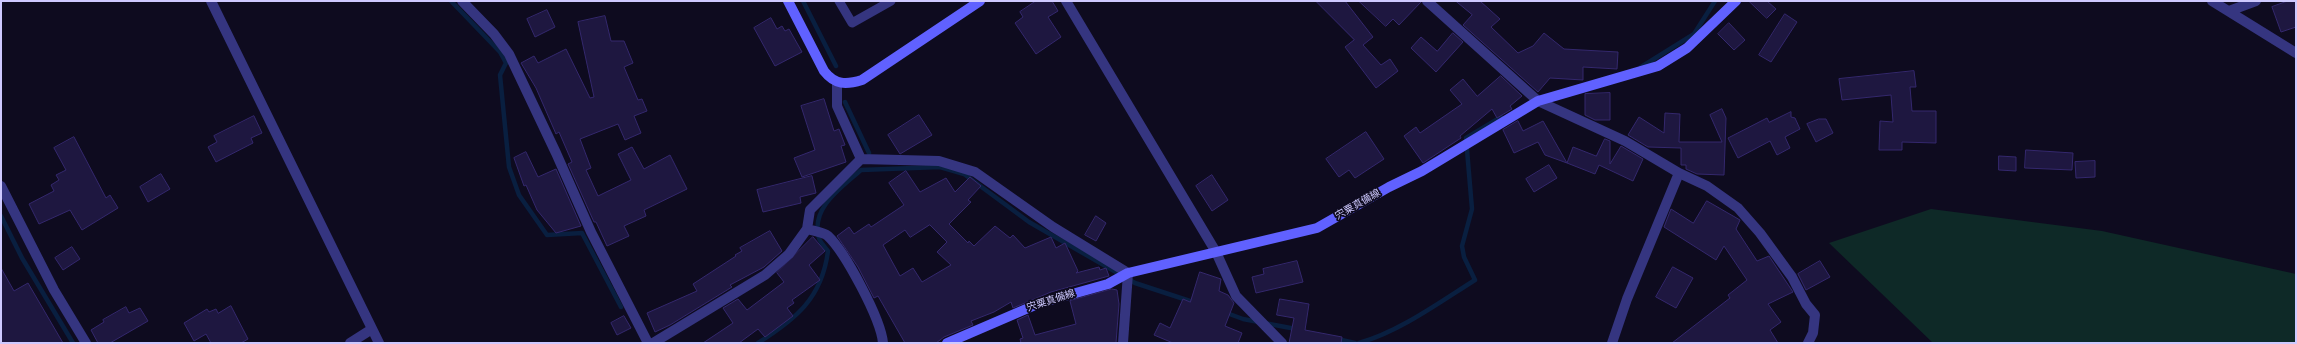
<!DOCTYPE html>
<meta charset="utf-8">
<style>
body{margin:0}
#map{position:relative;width:2297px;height:344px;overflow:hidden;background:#0e0b1f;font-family:"Titillium Web",sans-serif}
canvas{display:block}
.frame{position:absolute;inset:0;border:2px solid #cec9ff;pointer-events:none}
</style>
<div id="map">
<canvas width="2297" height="344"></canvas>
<div class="frame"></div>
</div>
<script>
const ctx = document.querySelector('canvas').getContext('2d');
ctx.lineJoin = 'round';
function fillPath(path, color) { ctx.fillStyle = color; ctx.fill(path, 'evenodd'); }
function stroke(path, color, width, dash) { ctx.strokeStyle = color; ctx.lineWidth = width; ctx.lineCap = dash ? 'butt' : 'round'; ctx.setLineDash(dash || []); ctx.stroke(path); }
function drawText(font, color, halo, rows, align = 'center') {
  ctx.font = font + ' "Titillium Web","Noto Sans JP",sans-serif'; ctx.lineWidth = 3.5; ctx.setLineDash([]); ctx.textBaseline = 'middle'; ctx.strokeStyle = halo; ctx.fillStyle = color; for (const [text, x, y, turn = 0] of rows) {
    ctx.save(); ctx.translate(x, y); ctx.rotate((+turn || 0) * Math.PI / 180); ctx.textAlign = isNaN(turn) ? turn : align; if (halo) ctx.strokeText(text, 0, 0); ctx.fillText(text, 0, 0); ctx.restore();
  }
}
fillPath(new Path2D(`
 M1931,209L2102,231L2296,274V343H1933L1829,243Z`), '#0e2927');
stroke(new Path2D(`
 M451,1L500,52L506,63L500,75L509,167L519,195L547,235L582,233L621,307
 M803,1L836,66
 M1641,67L1694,34L1715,1
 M845,102L869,153
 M1,216L22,258L73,343
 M1224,312L1243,319L1296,329
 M1337,339L1355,343
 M758,343C796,319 822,298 828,251C825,247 820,242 819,238C810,208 842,187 861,170L940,167L964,174L1029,222L1135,283L1196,303
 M1359,343C1399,332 1440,302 1475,280L1464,257L1462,246L1472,209L1466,138L1501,117`), '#091f40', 4.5);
const building = new Path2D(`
 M1036,1H1052L1058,11L1048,17L1061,37L1036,54L1015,23L1023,17L1020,12Z
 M1316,1H1345L1373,37L1363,45L1381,65L1390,59L1398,71L1376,88L1345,47L1354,40Z
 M1359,1H1421V2L1399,25L1393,19L1386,26Z
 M1456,1H1480L1500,19L1491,27L1518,53L1533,46L1544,33L1564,49L1618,52L1617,69L1583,67V80L1550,78L1538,92L1463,25L1472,15Z
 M1749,1H1767L1776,9L1767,18Z
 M2288,1H2296V27L2281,32L2272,7Z
 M547,10L555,27L535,37L527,19Z
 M1785,14L1797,22L1771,62L1759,55Z
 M605,16L611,41H624L633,63L624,67L638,100L642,99L647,111L634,116L641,133L625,140L618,124L580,139L591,168L586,170L598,196L631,180L618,154L632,147L644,169L670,155L687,189L644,210L646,216L624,226L629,236L607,246L596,222H594L568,164L572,162L559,132L556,134L536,88L521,63L534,56L538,63L566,49L590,98L594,97L578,22Z
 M771,18L777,29L782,26L785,31L789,29L802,52L775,66L754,28Z
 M1729,23L1745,40L1734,50L1718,34Z
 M1453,33L1463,42L1436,72L1411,48L1421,37L1437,51Z
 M1914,71L1916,87H1910L1912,111H1936V143L1902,142V150H1879L1880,121L1893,122L1891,95L1842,100L1839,79Z
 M1501,76L1522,96L1510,106L1512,109L1497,118L1492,109L1460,136L1461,138L1423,163L1404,136L1416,127L1420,133L1462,104L1450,90L1463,79L1477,96Z
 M1610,93V120H1595L1585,115V94Z
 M824,99L834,131L839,129L845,145L841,146L846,162L802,177L794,158L815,150L801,106Z
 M1722,109L1726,118L1724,175L1697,174L1686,169V165H1681V148L1648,147L1628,135L1639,117L1664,133L1665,113L1680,114L1679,142H1722L1710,115Z
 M1791,112V117L1795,118L1800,129L1785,137L1790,148L1777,155L1770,141L1738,158L1728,138L1767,118L1769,122Z
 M919,115L932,135L900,154L888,135Z
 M254,116L262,133L251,138L253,143L216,162L208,147L217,142L214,136Z
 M1819,119H1826L1833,133L1816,142L1807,124Z
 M1518,121L1523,131L1543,121L1567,163L1545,155L1538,142L1514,153L1503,130Z
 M1366,132L1384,159L1355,178L1349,170L1339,177L1326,159Z
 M74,137L106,198L110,195L118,208L82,230L70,210L39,224L29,204L54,191L51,185L59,180L56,175L66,170L54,148Z
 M1605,139L1610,141V164L1621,146L1643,159L1633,181L1599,165L1595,174L1567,163L1573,147L1596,156Z
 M2026,150L2073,153L2072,170L2025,168Z
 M526,152L538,177L556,169L581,226L556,233L537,210L526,185L524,186L514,158Z
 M1999,156L2016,157V171L1999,170Z
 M2095,161V177L2076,178L2075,162Z
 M1549,165L1557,178L1534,192L1526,179Z
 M906,171L920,192L946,178L955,192L970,177L981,186L968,200L971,202L949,224L968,243L969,241L974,246L995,226L1010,238L1013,235L1025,248L1051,237L1056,248L1065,243L1078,271L1076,273L1099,267L1100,270L1106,268L1109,276L1051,292L1013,308L1011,302L994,312L971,321L973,325L944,337L936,343H905L878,296L874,298L858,267L837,236L849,227L854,234L869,224L871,227L904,205L889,183ZM930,225L947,242L937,252L951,265L922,282L913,268L900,276L883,245L905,230L910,237Z
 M161,174L170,189L148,202L140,187Z
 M1212,175L1228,200L1212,211L1196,186Z
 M812,176L816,193L800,197L801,203L763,212L757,190Z
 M1707,201L1740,220L1736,229L1757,261L1769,256L1793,292L1768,304L1781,322L1770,330L1778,343H1672L1730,298L1728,295L1747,280L1724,246L1716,260L1664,227L1671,209L1693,223Z
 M1096,216L1106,223L1096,241L1085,235Z
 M770,231L782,251L764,267L730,285L732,287L670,325L655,332L647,313L697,291L693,284L736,256L735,255L742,251L740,248Z
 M813,237L825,251L809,265L820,280L792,300L794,303L787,308L793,316L765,337L758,329L739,343H703L733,323L723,308L738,299L747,310L784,282L777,273Z
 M72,247L80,259L63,270L55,258Z
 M1297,261L1303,282L1256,293L1252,277L1264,274L1263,269Z
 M1820,261L1830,277L1806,290L1798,274Z
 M1673,267L1693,278L1676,308L1656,297Z
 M1,268L14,291L28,283L63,343H1Z
 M1200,272L1221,279L1219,291L1228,295L1234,303L1225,326L1242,333L1238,343H1173L1154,335L1160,323L1170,328L1183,299L1190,302Z
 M1112,289L1117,290L1119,304L1116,343H1021L1020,339L1023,338L1017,320L1028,315L1035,335L1076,324L1070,301Z
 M1280,299L1309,304L1305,330L1342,337L1341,343H1289L1294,318L1277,315Z
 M231,306L248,339L241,343H211L206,334L194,341L184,323L207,309L209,312L216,309L218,313Z
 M126,307L129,313L140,308L148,321L110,343H98L91,330L104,322L103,320Z
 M624,316L631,328L617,335L611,323Z`);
fillPath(building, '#1e1740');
stroke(building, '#34286d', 1);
stroke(new Path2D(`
 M839,1L852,23L891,1`), '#353580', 9);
stroke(new Path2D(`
 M211,1L379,343
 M462,1L494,34L509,54L556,153L591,232L648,343
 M1066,1L1216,252L1236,296L1282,343
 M1427,1L1538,101L1625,141L1679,173L1707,186L1738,208L1760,233L1792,277L1806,304L1815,315L1813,333L1808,343
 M2212,1L2296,53
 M2229,11L2256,1
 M837,83V106L861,159
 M1,186L54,290L86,343
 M807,229C813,231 823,232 828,236C845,252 881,319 883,343
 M350,343L372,329
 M653,343L765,275L789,254L807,229L810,210L861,159L939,161L975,172L1053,227L1128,273L1123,343
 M1612,343L1627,299L1679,173`), '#353580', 10);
stroke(new Path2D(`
 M788,1L824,71C835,85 846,85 862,80L980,1
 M947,343L1040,303L1108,284L1128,273L1317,228L1389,187L1422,171L1538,101L1658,66L1687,48L1736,1`), '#6061ff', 10);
drawText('10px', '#cec9ff', '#0e0b1f', [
 ["宍粟真備線",1358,205,-30],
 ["宍粟真備線",1051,301,-18]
]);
</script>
